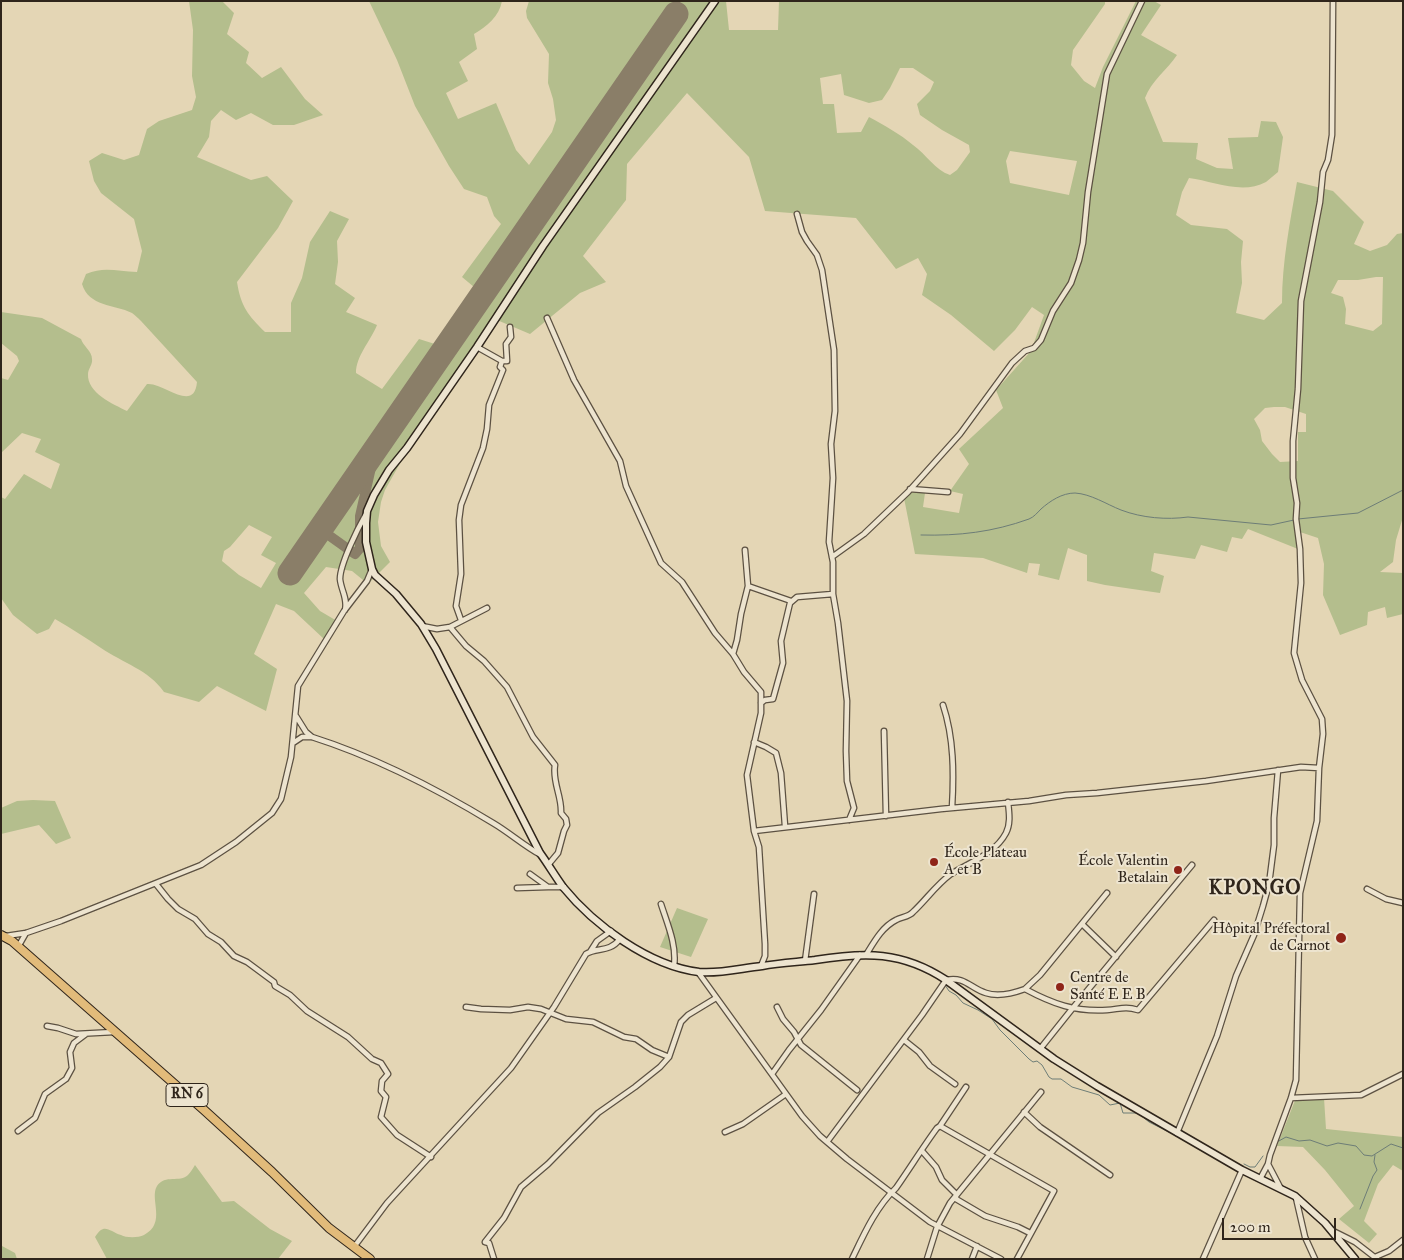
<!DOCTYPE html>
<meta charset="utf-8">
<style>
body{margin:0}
#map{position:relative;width:1404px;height:1260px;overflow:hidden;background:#e4d6b5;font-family:"IM FELL Great Primer",serif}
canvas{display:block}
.frame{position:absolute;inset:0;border:2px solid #2f251b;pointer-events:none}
.scale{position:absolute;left:1222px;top:1218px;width:114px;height:22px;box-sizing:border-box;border:2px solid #2f251b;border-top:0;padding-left:6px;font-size:15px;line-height:18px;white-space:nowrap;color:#2f251b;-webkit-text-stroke:4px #ede4cf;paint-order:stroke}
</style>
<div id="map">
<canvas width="1404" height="1260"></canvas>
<div class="frame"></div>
<div class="scale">200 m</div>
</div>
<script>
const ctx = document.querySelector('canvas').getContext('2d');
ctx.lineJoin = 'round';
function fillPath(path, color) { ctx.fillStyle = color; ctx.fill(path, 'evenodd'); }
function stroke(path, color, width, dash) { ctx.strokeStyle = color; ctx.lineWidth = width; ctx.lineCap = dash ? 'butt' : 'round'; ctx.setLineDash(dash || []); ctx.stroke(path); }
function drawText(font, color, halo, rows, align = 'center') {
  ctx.font = font + ' "IM FELL Great Primer",serif'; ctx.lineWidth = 4; ctx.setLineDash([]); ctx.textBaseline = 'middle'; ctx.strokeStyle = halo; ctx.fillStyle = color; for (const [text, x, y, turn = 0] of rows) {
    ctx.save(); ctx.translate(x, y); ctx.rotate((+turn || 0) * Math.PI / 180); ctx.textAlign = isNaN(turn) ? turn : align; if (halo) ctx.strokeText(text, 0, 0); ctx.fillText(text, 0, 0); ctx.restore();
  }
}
fillPath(new Path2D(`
 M189,1H222L234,13L227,34L249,52L246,63L262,78L281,67L305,99L323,115L294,125H273L251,113L236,120L221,110L211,121L209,137L197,157L251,180L267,176L293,201L278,228L237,282C241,307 248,315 265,332H291V303L302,278L310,242L330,211L349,219L337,241L338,262L335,284L355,298L346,312L377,325C370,342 356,356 356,373L382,389L419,339L438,345L474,287L462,277L501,224L494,216L487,197L464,189L449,166L415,106L397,60L369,1H502C499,17 487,26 474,34L477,49L459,62L468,81L446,93L458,119L496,103L516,150L529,165L552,132L556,120L553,99L548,83L549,54L527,18L526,11L529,1H726L729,30H778L779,1H1105V4L1073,50L1071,65L1084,81L1095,88L1103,67L1136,1H1154L1161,5L1141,35L1177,55C1167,70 1151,81 1145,98L1163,142L1198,143L1196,159L1217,168L1233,169L1228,138L1258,137L1261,121L1276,122L1283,137L1278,172C1274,175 1270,179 1266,182C1242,195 1213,181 1189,178L1182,192L1176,215L1191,225L1227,229L1243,241L1241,262L1242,283L1236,313L1264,320L1282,303C1282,262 1290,222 1297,182L1333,191L1364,222L1354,244L1370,251L1387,245L1397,234L1403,233V517L1396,540L1393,562L1380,572L1403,573V614L1387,618L1385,607L1368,612L1367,625L1340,635L1323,595L1324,564L1318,538L1297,531L1298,549L1248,529L1242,539L1232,537L1227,552L1201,545L1195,559L1154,553L1151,571L1164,576L1160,593L1105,585L1087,581V555L1068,548L1059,580L1038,575L1040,564L1029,563L1027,573L983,558L915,554L904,498L910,492L925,493L923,507L959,513L963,494L950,491L969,464L959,449L1003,408L996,390L1031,351L1044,315L1032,307L1015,330L994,351L951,315L922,295L927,274L918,258L896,269L856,218L765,211L749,157L687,93L627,164L626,200L583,256L606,282L580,293L530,334L497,320L407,451L385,490L381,502L378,522L381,546L390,562L368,584L352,571L326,567L304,593L320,611L337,621L324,639L294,611L276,604L254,654L277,669L266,711L217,686L199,702L164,692C149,670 123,663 101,648C86,638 71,628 55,619L49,629L37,634L13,615L1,598V497L5,499L24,474L51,489L60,464L35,452L41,439L22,433L1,453V378L8,380L19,361L17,356L1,343V312L42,318L81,339C83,346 92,351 92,359C93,364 88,369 88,374C87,393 113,404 127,411L147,384C164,382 194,414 197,382L141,321C138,318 135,315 132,313C114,304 89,307 82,284L86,274C105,266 118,272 137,272L142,251L134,219L101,193L94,181L89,161L102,153L124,160L139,155L147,129L159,121L192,110L196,97L192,76L193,30ZM900,68H913L934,82L930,91L917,104L920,115L942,130L969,145L970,152L957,170L950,175C935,170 926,154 913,145C900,134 884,125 869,117L861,132L837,133L834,104H823L820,78L841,74L844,95L869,103L882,100L890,88ZM1010,151L1077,161L1069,195L1010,183L1006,161ZM1376,277H1383L1382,324L1373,331L1345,324L1346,309L1343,297L1331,293L1338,280H1358ZM1274,407H1285L1306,414V432H1298V461L1280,462L1272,454L1262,441L1260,430L1254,419L1265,408ZM249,525L272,537L261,555L276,563L261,588L239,575L222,561L224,551L230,547Z
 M33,800L55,801L71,838L56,844L39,825L1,834V808L17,801Z
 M677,908L708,919L691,957L660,947Z
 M1296,1098H1324L1326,1129L1403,1137V1171L1393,1165L1378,1184L1364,1221L1377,1234L1369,1243L1339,1219L1354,1206L1325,1170L1303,1147L1277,1146Z
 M195,1165L222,1202L234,1201L270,1229L292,1241L278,1259H107L95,1237C104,1222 109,1231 121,1235C126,1238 138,1238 144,1235C167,1223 149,1199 157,1186C165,1174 180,1183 188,1175C191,1172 193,1168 195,1165Z
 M2,1246L15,1253L17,1259H1Z`), '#b4be8d');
stroke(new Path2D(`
 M1298,519L1358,513L1403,490
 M921,535C959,536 993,532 1029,519C1034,517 1037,513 1041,509C1050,501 1062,493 1075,493C1091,494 1106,504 1121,510C1142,518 1167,520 1188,517L1271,525L1294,520
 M945,985L949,991L956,995L963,1003L978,1010L992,1019L1000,1030L1029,1059L1033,1062L1037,1061L1042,1065L1049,1077L1052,1079H1061L1072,1087L1099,1095L1110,1105L1120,1103L1123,1113H1138L1149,1122L1183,1139
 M1277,1142L1286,1137L1299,1141L1310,1140L1327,1146L1338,1143L1356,1146L1364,1155L1372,1156L1391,1144L1403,1148
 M1244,1164L1250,1167H1255L1263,1156
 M1360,1209L1373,1176L1377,1170L1374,1162L1375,1155`), '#6d7d77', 1);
stroke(new Path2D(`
 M320,529L355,554L360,548V516L375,450`), '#8a7e68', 10);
stroke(new Path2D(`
 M290,573L676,14`), '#8a7e68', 25);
const minor = new Path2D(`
 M797,214L802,232L807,241L817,255L822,270L834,350L835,411L831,444L833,478L829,542L833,562V594L838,623L847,701L846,751L847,781L854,808L849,820
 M547,318L574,380L620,461L626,486L661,563L682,582L715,633L733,654L744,672L761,692V713L747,775L754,831L759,847L765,944V956L761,966
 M477,347L502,361
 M910,489L948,492
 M832,557L864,534L908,492L960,434L1012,363L1025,351L1034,348L1041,340L1053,311L1071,283L1079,260L1083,243L1088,192L1107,74L1142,1
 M748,586L791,601
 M345,610C348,599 341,590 340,579C340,564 358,528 366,514
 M461,620L456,606L461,574L459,520L461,505L483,448L487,429L489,405L503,370L500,367L502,361H507L506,344L511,337L510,327
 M422,626L437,629L450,627L487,608
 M450,627L466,646L484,661L507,687L533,737L555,765C552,782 562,796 561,813L566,819L567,825L564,831L558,853L548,865
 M733,654L737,640L741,614L748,586L745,550
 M761,703L765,700L773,699L783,663L781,641L790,603L797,597L833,594
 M943,705C954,738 954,774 952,808
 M296,716L306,732L312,737
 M884,731L886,816
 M754,742L766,747L776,753L781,773L785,826
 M293,743L302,737H312C375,757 437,789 493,823C510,833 524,846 541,855
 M754,831L941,809L1029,801L1066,795L1097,793L1206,781L1301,767L1319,768
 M156,884L168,899L178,909L195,919L208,934L221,942L234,956L247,962L274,982L275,986L290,995L307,1011L348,1037L372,1059L381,1063L388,1074L382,1081L381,1091L386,1097L381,1117L397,1135L431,1157
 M548,887H564
 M517,888L548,887L530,874
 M1367,889L1386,899L1403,903
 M661,904C667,923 677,945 674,966
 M1082,924L1116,957
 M6,936L26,933L61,921L201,865L236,842L272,813L281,799L291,757L298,686L344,611L367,581L372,569
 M18,947L26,933
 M590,952L597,941L611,931
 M866,955C874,942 882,927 896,920C901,917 909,917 913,912C926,900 936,885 951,874C970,862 995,854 1006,833C1011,823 1009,812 1008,802
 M805,961L814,894
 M698,972L802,1116L820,1136L847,1159L930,1222L1001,1259
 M1025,989L1040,975L1107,893
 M466,1007L481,1009L510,1010L528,1007L541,1009L566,1019L593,1022L624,1037L636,1039L652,1050L669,1057
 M777,1007L783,1019L794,1032L801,1045L857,1090
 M47,1026L58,1028L76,1034L114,1032
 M904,1040L919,1052L930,1066L955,1084
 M1040,1049L1072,1009L1192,865
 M772,1074L789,1050L821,1010L860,955
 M1291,1098L1361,1095L1403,1074
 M1024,1112L1040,1127L1110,1175
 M940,1126L966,1087
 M18,1131L35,1118L45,1094L66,1079L72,1068L70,1052L74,1043L86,1034
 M725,1132L743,1124L786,1094
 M1177,1133L1217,1036L1236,976L1254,935L1263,906L1269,884L1274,845V818L1278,770
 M827,1142L922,1015L946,980C965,976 970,988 986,993C998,997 1014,993 1025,989C1053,1004 1075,1012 1107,1010C1120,1009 1125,1006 1138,1010L1214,920
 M922,1151L936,1167L942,1180L956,1194V1199L985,1216L1018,1227L1030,1233
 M1268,1164L1280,1187
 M1260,1179L1268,1164L1270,1155L1291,1098L1296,1080L1300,893L1317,821L1319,768L1323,734L1322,719L1302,680L1294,653L1301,583L1300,549L1296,519L1297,503L1293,478V441L1298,389L1301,301L1320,202L1323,172L1328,160L1332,135L1333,1
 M1296,1198L1305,1237L1315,1259
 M1331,1230L1355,1242L1377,1259
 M354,1247L387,1203L511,1068L554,1007L586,954C597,947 609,953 620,939
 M1375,1257L1389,1251L1403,1240
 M494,1259L489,1243L485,1242L504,1218L521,1187L548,1164L598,1113L635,1087L660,1067L669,1057L681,1022L688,1015L716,998
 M852,1259C864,1234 876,1207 896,1188C910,1168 923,1147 937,1128L940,1126L1054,1191L1017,1259
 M927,1259L937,1227L950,1203L1041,1092
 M972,1259L977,1246
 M1203,1259L1242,1170`);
const secondary = new Path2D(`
 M715,1L543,246L477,347L407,448L389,470L374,495L367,511L366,523V542L372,569L375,575L396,594L421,624L436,649L540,853C548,864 555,876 563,887C594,925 649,966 699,972C720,974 742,968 762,966C780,963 798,962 815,960C865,952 902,951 946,980L1054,1059L1097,1086L1242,1170L1295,1196L1325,1223L1355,1259`);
const primary = new Path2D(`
 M1,935L12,941L204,1110L272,1172L329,1228L370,1259`);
stroke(minor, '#5c5142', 7);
stroke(secondary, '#2f251b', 9);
stroke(primary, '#2f251b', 10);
stroke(minor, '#ede4cf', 4.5);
stroke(secondary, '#ede4cf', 6);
stroke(primary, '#e2bb7a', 8);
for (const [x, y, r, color] of [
 [934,862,5,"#8f2418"],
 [1178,870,5,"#8f2418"],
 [1341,938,6,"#8f2418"],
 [1060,987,5,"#8f2418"]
]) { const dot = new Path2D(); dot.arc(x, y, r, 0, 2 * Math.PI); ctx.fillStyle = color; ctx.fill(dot); stroke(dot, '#ede4cf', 2); }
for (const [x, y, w] of [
 [187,1095,42]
]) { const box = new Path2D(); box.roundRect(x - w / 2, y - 11.5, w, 23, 4); ctx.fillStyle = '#ede4cf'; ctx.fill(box); stroke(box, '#2f251b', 1); }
drawText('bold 14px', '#2f251b', null, [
 ["RN 6",187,1095]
]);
drawText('15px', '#2f251b', '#ede4cf', [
 ["École Plateau",944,853],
 ["A et B",944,870],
 ["École Valentin",1168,861,"right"],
 ["Betalain",1168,878,"right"],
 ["Hôpital Préfectoral",1330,929,"right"],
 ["de Carnot",1330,946,"right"],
 ["Centre de",1070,978],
 ["Santé E E B",1070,995]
], 'left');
ctx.letterSpacing = '1px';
drawText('bold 20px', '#2f251b', '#ede4cf', [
 ["KPONGO",1255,889]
]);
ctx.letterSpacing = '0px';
</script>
